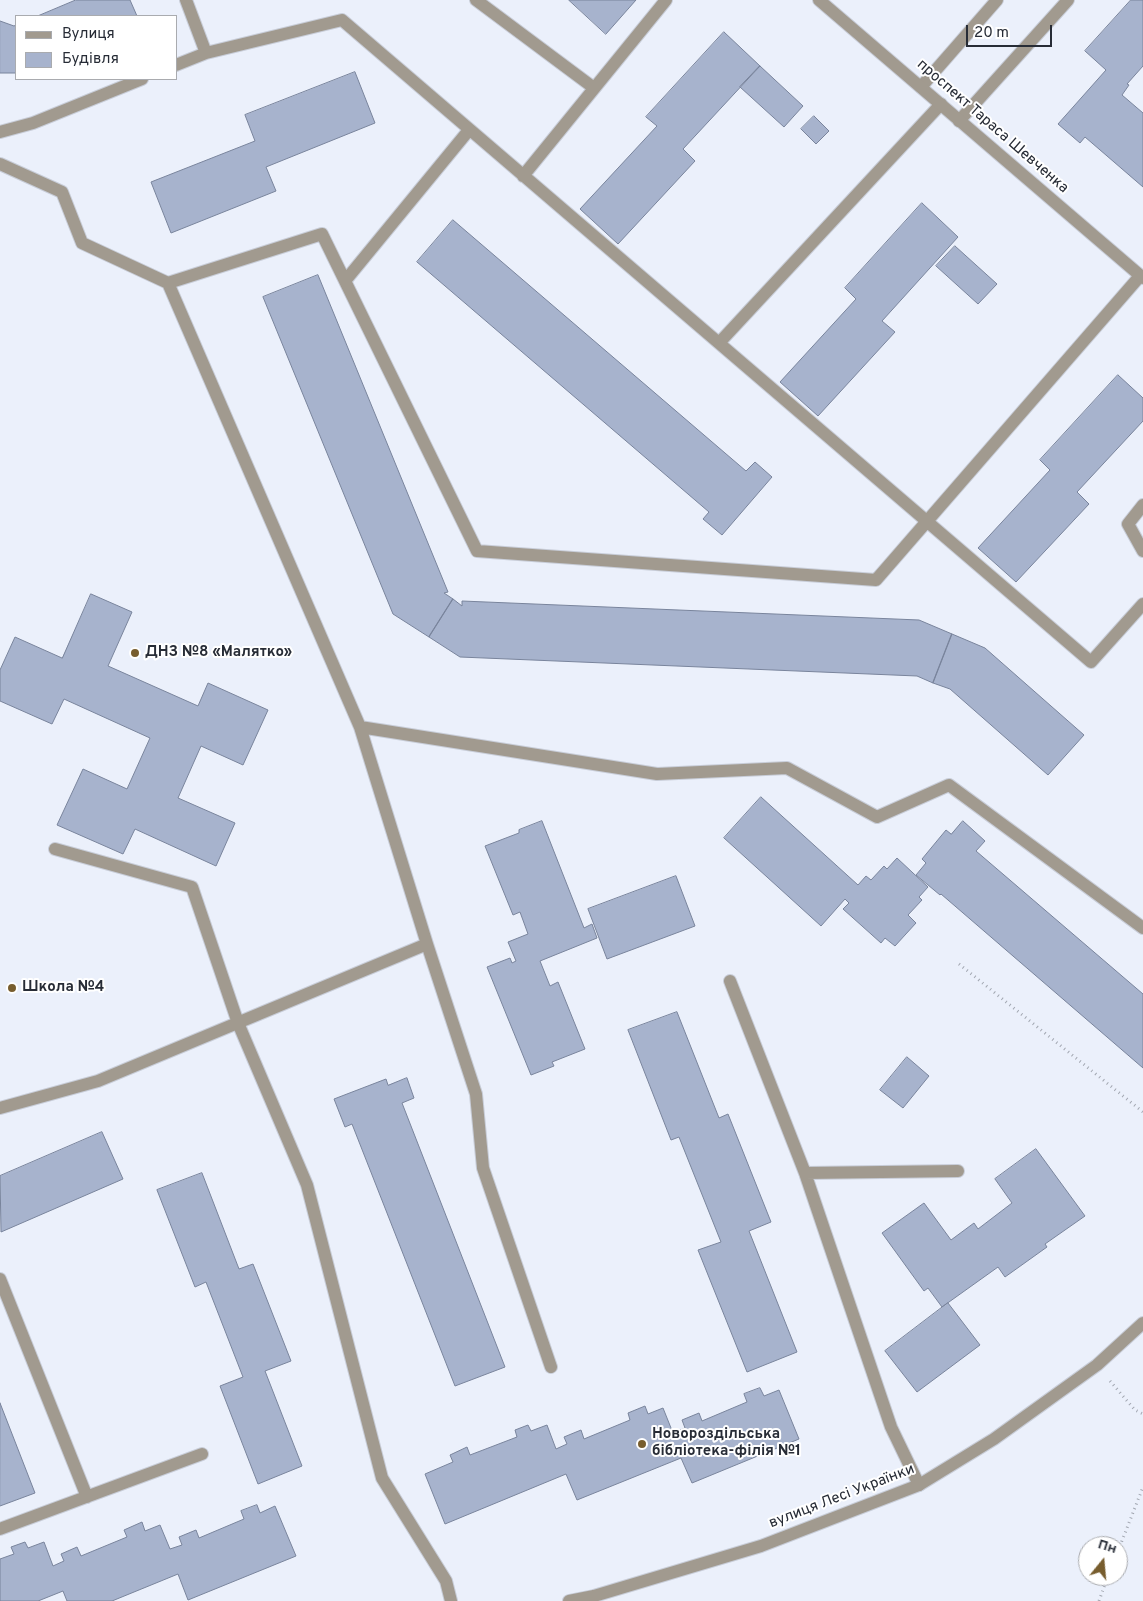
<!DOCTYPE html>
<meta charset="utf-8">
<style>
body{margin:0}
#map{position:relative;width:1143px;height:1601px;overflow:hidden;background:#ebf0fb;font-family:Overpass,sans-serif}
canvas{display:block}
.legend{position:absolute;left:15px;top:15px;width:162px;height:65px;box-sizing:border-box;background:#fff;border:1px solid #a9abaf;margin:0;padding:6px 9px;list-style:none;font-size:15px;color:#272c36}
.legend li{display:flex;align-items:center;gap:10px;height:25px}
.legend b{width:25px;border:1px solid #a9abaf}
.north{position:absolute;left:1078px;top:1536px;width:50px;height:50px;box-sizing:border-box;background:#fff;border:1px solid #a9abaf;border-radius:50%;rotate:17deg;font-size:14px;font-weight:700;line-height:20px;text-align:center;color:#272c36}
.north::after{content:'';display:block;margin:auto;width:18px;height:22px;background:#775d2e;clip-path:polygon(50% 0,100% 100%,50% 72%,0 100%)}
.scale{position:absolute;left:966px;top:25px;width:86px;height:22px;box-sizing:border-box;border:2px solid #272c36;border-top:0;padding-left:6px;font-size:15px;line-height:18px;white-space:nowrap;color:#272c36;-webkit-text-stroke:4px #fff;paint-order:stroke}
</style>
<div id="map">
<canvas width="1143" height="1601"></canvas>
<ul class="legend">
<li><b style="height:6px;background:#a19a8f"></b>Вулиця</li>
<li><b style="height:14px;background:#a7b3cd"></b>Будівля</li>
</ul>
<div class="north">Пн</div>
<div class="scale">20 m</div>
</div>
<script>
const ctx = document.querySelector('canvas').getContext('2d');
ctx.lineJoin = 'round';
function fillPath(path, color) { ctx.fillStyle = color; ctx.fill(path, 'evenodd'); }
function stroke(path, color, width, dash) { ctx.strokeStyle = color; ctx.lineWidth = width; ctx.lineCap = dash ? 'butt' : 'round'; ctx.setLineDash(dash || []); ctx.stroke(path); }
function drawText(font, color, halo, rows, align = 'center') {
  ctx.font = font + ' Overpass,sans-serif'; ctx.lineWidth = 4; ctx.setLineDash([]); ctx.textBaseline = 'middle'; ctx.strokeStyle = halo; ctx.fillStyle = color; for (const [text, x, y, turn = 0] of rows) {
    ctx.save(); ctx.translate(x, y); ctx.rotate((+turn || 0) * Math.PI / 180); ctx.textAlign = isNaN(turn) ? turn : align; if (halo) ctx.strokeText(text, 0, 0); ctx.fillText(text, 0, 0); ctx.restore();
  }
}
const building = new Path2D(`
 M76,0H130L137,16H38Z
 M569,0H636L606,34Z
 M1131,0H1143V66L1127,84L1129,85L1122,95L1143,113V187L1085,137L1080,143L1058,124L1106,70L1085,51Z
 M0,21L14,26L16,25V73H0Z
 M724,32L760,66L683,149L695,161L618,244L580,209L657,126L646,117Z
 M760,66L803,106L784,127L740,87Z
 M355,72L375,123L266,167L276,191L171,233L151,182L255,141L245,115Z
 M814,116L829,131L816,144L801,129Z
 M922,203L958,237L882,321L895,332L818,416L780,382L856,299L845,288Z
 M453,220L746,471L755,462L772,477L722,535L703,519L709,512L417,262Z
 M955,246L997,284L978,304L936,266Z
 M318,275L448,592L444,593L453,599L429,637L393,614L263,297Z
 M1118,375L1143,398V421L1077,492L1089,504L1016,582L978,548L1050,470L1040,460Z
 M91,594L132,612L108,666L198,706L208,683L268,710L243,765L201,746L178,798L235,823L216,866L135,829L123,854L57,825L83,769L127,789L150,738L64,699L52,724L0,701V670L15,637L62,658Z
 M453,599L462,606V601L919,620L952,634L933,683L917,676L460,657L429,637Z
 M952,634L985,648L1084,735L1048,775L950,689L933,683Z
 M761,797L858,885L866,876L871,880L884,866L887,869L897,858L928,887L919,897L922,900L908,915L916,923L895,946L885,938L881,943L843,909L849,903L845,899L821,926L724,838Z
 M542,821L584,928L592,924L597,938L540,961L550,986L558,982L585,1049L552,1062L554,1066L531,1075L487,967L510,958L512,963L516,961L508,942L528,934L520,912L513,915L485,846L519,833V830Z
 M963,821L985,841L976,851L1143,994V1068L941,894L940,895L916,875L926,863L922,859L946,830L951,834Z
 M676,876L695,926L607,959L588,909Z
 M677,1012L719,1118L728,1114L771,1222L749,1231L797,1352L747,1372L698,1250L721,1242L679,1137L671,1140L628,1030Z
 M907,1057L929,1076L903,1108L880,1090Z
 M407,1078L414,1098L402,1103L505,1367L455,1386L352,1124L345,1127L334,1099L386,1079L388,1085Z
 M102,1132L123,1179L1,1232L0,1176Z
 M1036,1149L1085,1216L1045,1244L1047,1247L1005,1277L998,1267L942,1307L928,1288L924,1291L882,1233L924,1203L951,1240L974,1223L978,1229L1012,1203L995,1179Z
 M202,1173L239,1269L253,1264L291,1361L265,1371L302,1466L258,1484L220,1386L243,1377L206,1282L195,1287L157,1190Z
 M948,1303L980,1345L917,1392L885,1351Z
 M760,1388L764,1396L779,1390L799,1439L692,1483L681,1458L577,1500L566,1474L445,1524L425,1474L453,1462L450,1455L467,1447L470,1455L517,1437L515,1430L528,1425L531,1431L547,1425L556,1449L567,1444L564,1437L581,1430L584,1439L630,1420L628,1413L645,1406L648,1414L663,1408L673,1433L685,1428L682,1420L699,1413L702,1421L747,1402L744,1394Z
 M0,1403L35,1493L0,1506Z
 M257,1505L260,1513L275,1506L296,1556L188,1600L178,1574L112,1601H67L63,1591L38,1601H0V1559L14,1554L11,1547L25,1542L28,1548L44,1542L53,1566L64,1561L61,1554L77,1547L81,1556L127,1537L124,1530L142,1522L145,1531L160,1525L170,1549L182,1545L179,1537L196,1530L199,1538L244,1519L241,1511Z`);
fillPath(building, '#a7b3cd');
stroke(building, '#79849c', 1);
const service = new Path2D(`
 M186,0L206,53L342,20L1091,662L1143,604
 M476,0L594,88
 M176,65L206,53
 M921,87L997,0
 M959,121L1068,0
 M0,132L33,123L142,79
 M0,164L62,192L82,243L168,283L322,234L477,551L876,580L1140,276
 M523,176L666,0
 M345,281L469,130
 M168,283L360,727L427,944L476,1094L483,1168L551,1367
 M719,343L941,104
 M1143,505L1128,524L1143,551
 M360,727L657,774L787,768L877,817L949,785L1143,928
 M55,849L192,887L238,1023L307,1185L382,1478L446,1581L451,1601
 M730,981L805,1173L891,1427L919,1485
 M0,1108L98,1081L427,944
 M805,1173L958,1171
 M0,1279L87,1497
 M0,1529L202,1454`);
const tertiary = new Path2D(`
 M819,0L1143,278
 M569,1601L594,1596L761,1546L919,1485L994,1439L1097,1365L1143,1323`);
stroke(service, '#c8cdd8', 14);
stroke(tertiary, '#c8cdd8', 14);
stroke(new Path2D(`
 M959,964L1143,1112
 M1110,1381L1135,1410L1143,1414
 M1118,1551L1143,1487
 M1099,1601L1108,1576`), '#a2a7b1', 3, [1, 4]);
stroke(service, '#a19a8f', 12);
stroke(tertiary, '#a19a8f', 12);
for (const [x, y, r, color] of [
 [135,653,5,"#775d2e"],
 [12,988,5,"#775d2e"],
 [642,1444,5,"#775d2e"]
]) { const dot = new Path2D(); dot.arc(x, y, r, 0, 2 * Math.PI); ctx.fillStyle = color; ctx.fill(dot); stroke(dot, '#fff', 2); }
drawText('15px', '#272c36', '#fff', [
 ["проспект Тараса Шевченка",992,127,41],
 ["вулиця Лесі Українки",842,1497,-21]
]);
drawText('bold 15px', '#272c36', '#fff', [
 ["ДНЗ №8 «Малятко»",145,653],
 ["Школа №4",22,988],
 ["Новороздільська",652,1435],
 ["бібліотека-філія №1",652,1452]
], 'left');
</script>
